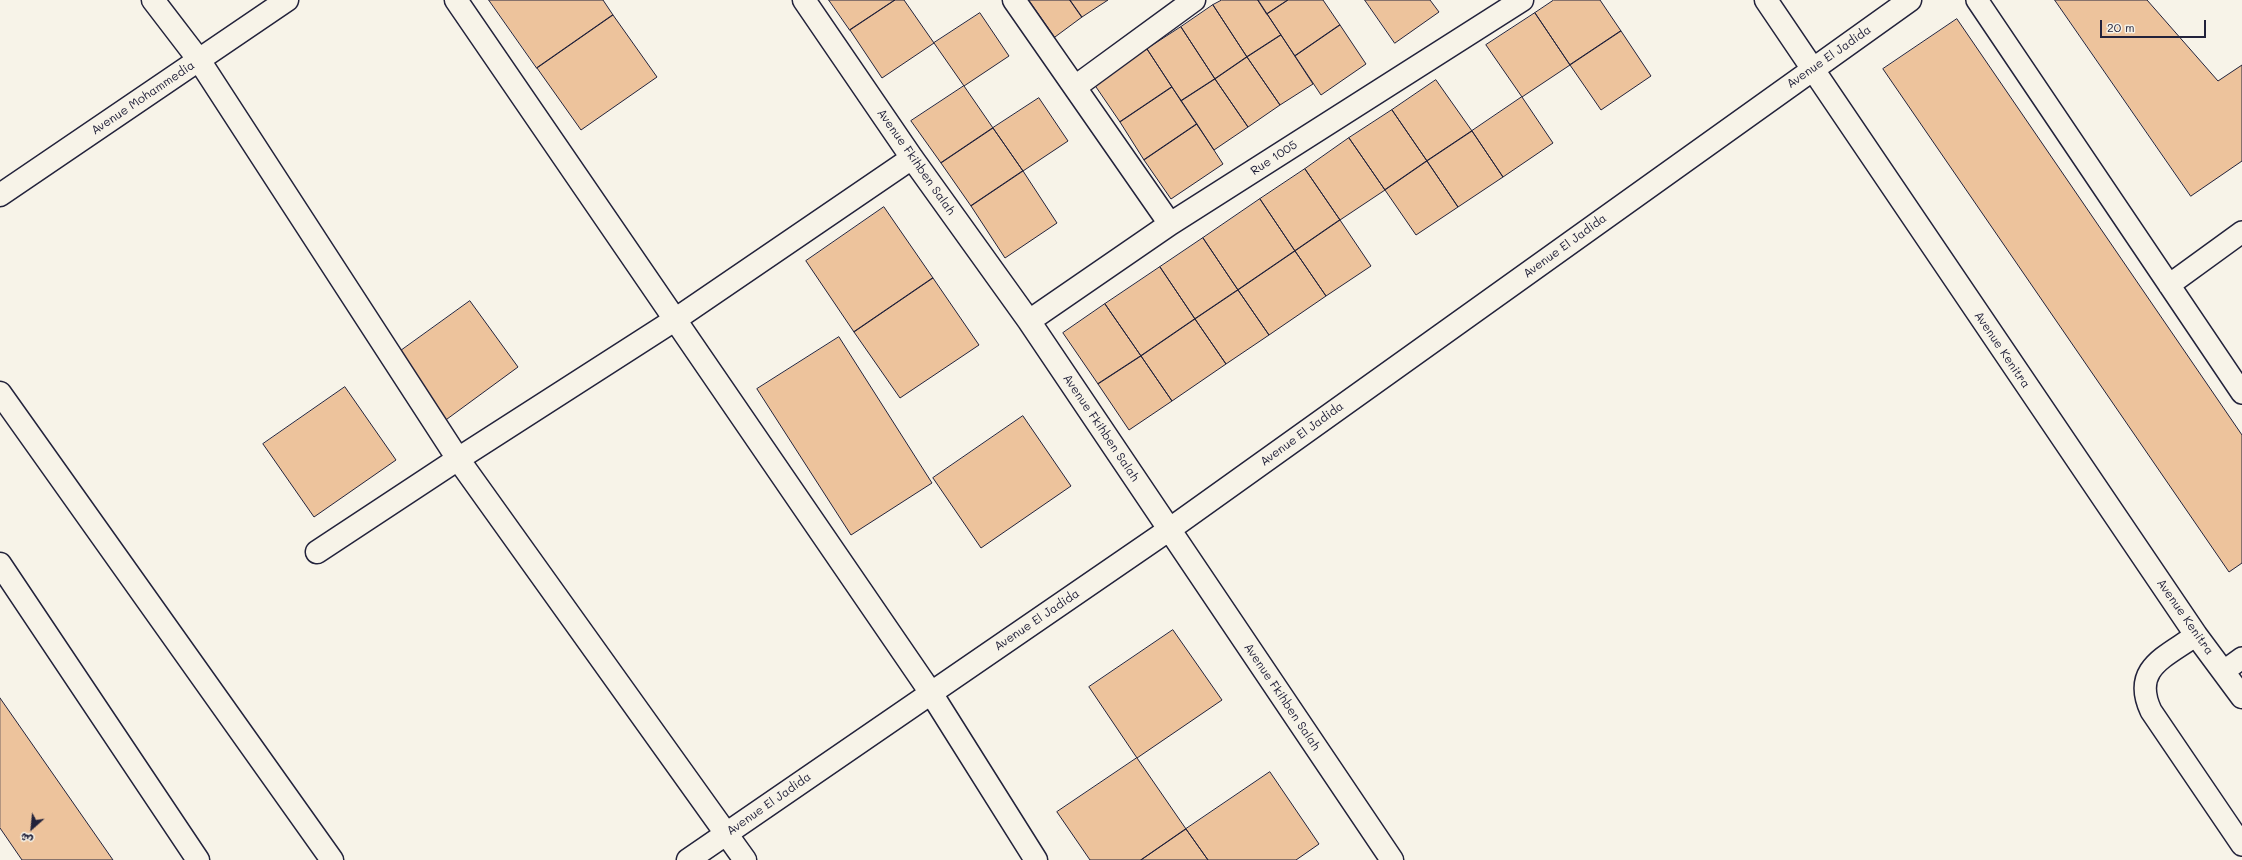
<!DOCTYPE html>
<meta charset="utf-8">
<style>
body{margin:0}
#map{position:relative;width:2242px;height:860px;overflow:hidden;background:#f7f3e8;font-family:Mali,"Playpen Sans Arabic",sans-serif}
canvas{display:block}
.north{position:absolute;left:12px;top:808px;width:40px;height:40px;-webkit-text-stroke:3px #f7f3e8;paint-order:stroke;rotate:207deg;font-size:11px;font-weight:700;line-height:16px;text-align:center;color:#22223b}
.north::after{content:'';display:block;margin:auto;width:14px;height:18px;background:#22223b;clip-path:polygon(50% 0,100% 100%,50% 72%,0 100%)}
.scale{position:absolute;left:2100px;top:20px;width:106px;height:18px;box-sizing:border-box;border:2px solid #22223b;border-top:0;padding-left:5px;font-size:12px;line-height:14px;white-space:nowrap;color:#22223b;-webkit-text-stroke:3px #f7f3e8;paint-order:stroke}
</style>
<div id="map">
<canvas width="2242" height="860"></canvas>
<div class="north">ش</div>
<div class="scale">20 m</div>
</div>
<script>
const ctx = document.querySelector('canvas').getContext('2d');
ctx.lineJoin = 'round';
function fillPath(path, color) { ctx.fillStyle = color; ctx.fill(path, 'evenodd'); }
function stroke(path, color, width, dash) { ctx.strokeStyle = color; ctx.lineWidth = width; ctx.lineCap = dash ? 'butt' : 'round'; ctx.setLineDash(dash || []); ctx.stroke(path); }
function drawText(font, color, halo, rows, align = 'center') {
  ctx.font = font + ' Mali,sans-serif'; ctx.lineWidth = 3; ctx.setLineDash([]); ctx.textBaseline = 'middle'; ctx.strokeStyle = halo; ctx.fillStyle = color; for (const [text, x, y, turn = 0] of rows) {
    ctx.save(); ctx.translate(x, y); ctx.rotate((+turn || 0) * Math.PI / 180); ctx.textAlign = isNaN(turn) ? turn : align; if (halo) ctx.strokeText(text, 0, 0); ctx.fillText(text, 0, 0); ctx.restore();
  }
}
const building = new Path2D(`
 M489,0H603L613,15L537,68Z
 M829,0H895L850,30Z
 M895,0H904L934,43L882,78L850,30Z
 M1029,0H1070L1082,17L1055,37Z
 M1070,0H1108L1082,17Z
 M1222,0H1258L1281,35L1247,57L1213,5Z
 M1258,0H1288L1267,14Z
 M1288,0H1323L1340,25L1295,56L1267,14Z
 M1365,0H1430L1439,12L1395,43Z
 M1554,0H1600L1621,31L1570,65L1535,13Z
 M2055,0H2147L2218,81L2242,65V161L2191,196Z
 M1213,5L1247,57L1215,79L1181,27Z
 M980,13L1009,56L964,86L934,43Z
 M1535,13L1570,65L1522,97L1486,45Z
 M613,15L657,77L581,130L537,68Z
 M1957,19L2242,435V563L2229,572L1883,69Z
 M1340,25L1366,64L1321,95L1295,56Z
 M1181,27L1215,79L1181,101L1147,49Z
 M1621,31L1651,76L1601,110L1570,65Z
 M1281,35L1313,84L1280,105L1247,57Z
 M1147,49L1172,87L1120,122L1094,84Z
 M1247,57L1280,105L1248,127L1215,79Z
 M1215,79L1248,127L1214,150L1181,101Z
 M1436,80L1472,131L1427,161L1392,110Z
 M964,86L993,128L941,163L911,121Z
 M1172,87L1197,124L1144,160L1120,122Z
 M1522,97L1553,143L1503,177L1472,131Z
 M1039,98L1068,141L1023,171L993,128Z
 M1392,110L1427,161L1385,190L1349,138Z
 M1197,124L1223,164L1171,199L1144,160Z
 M993,128L1023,171L971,206L941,163Z
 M1472,131L1503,177L1458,207L1427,161Z
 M1349,138L1385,190L1340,220L1305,169Z
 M1427,161L1458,207L1416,235L1385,190Z
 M1305,169L1340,220L1295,251L1260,199Z
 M1023,171L1057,223L1005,258L971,206Z
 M1260,199L1295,251L1238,290L1203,238Z
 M884,207L933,278L854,332L806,261Z
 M1340,220L1371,266L1326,296L1295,251Z
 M1203,238L1238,290L1195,319L1160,267Z
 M1295,251L1326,296L1269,335L1238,290Z
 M1160,267L1195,319L1141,356L1105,304Z
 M933,278L979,345L900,398L854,332Z
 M1238,290L1269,335L1226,364L1195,319Z
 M470,301L518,367L443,422L395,355Z
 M1105,304L1141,356L1098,384L1063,333Z
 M1195,319L1226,364L1172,401L1141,356Z
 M839,337L932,483L851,535L757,389Z
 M1141,356L1172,401L1129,430L1098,384Z
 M345,387L396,460L314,517L263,444Z
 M1023,416L1071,486L981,548L933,478Z
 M1173,630L1222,700L1137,758L1089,687Z
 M0,698L113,860H22L0,828Z
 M1137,758L1186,829L1141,860H1090L1057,812Z
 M1270,772L1319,844L1296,860H1208L1186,829Z
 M1186,829L1208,860H1141Z`);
fillPath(building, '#edc39c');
stroke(building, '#22223b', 1);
const service = new Path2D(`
 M1977,0L2242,393
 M2169,285L2242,232
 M2196,635C2166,657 2131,668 2151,711L2242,845
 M2224,671L2242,658`);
const minor = new Path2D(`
 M153,0L199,60L458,459L745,860
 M456,0L931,693L1036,860
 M804,0L912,158L1029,321L1392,860
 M1014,0L1170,224
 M1766,0L2196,635L2242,697
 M1075,87L1194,0
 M0,195L287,0
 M1029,321L1170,224L1522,0
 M0,393L332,860
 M317,552L458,459L676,319L912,158
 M0,564L198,860
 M688,860L1170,529L1910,0`);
stroke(service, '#22223b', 24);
stroke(minor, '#22223b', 25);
stroke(service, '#f7f3e8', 21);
stroke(minor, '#f7f3e8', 22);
drawText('12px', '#22223b', '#f7f3e8', [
 ["Avenue El Jadida",1829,57,-35],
 ["Avenue Mohammedia",143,98,-34],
 ["Rue 1005",1274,158,-33],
 ["Avenue Fkihben Salah",916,162,55],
 ["Avenue El Jadida",1565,246,-36],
 ["Avenue Kenitra",2002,350,56],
 ["Avenue Fkihben Salah",1101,428,56],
 ["Avenue El Jadida",1302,434,-36],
 ["Avenue Kenitra",2185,617,55],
 ["Avenue El Jadida",1037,620,-34],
 ["Avenue Fkihben Salah",1282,697,56],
 ["Avenue El Jadida",769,804,-35]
]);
</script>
